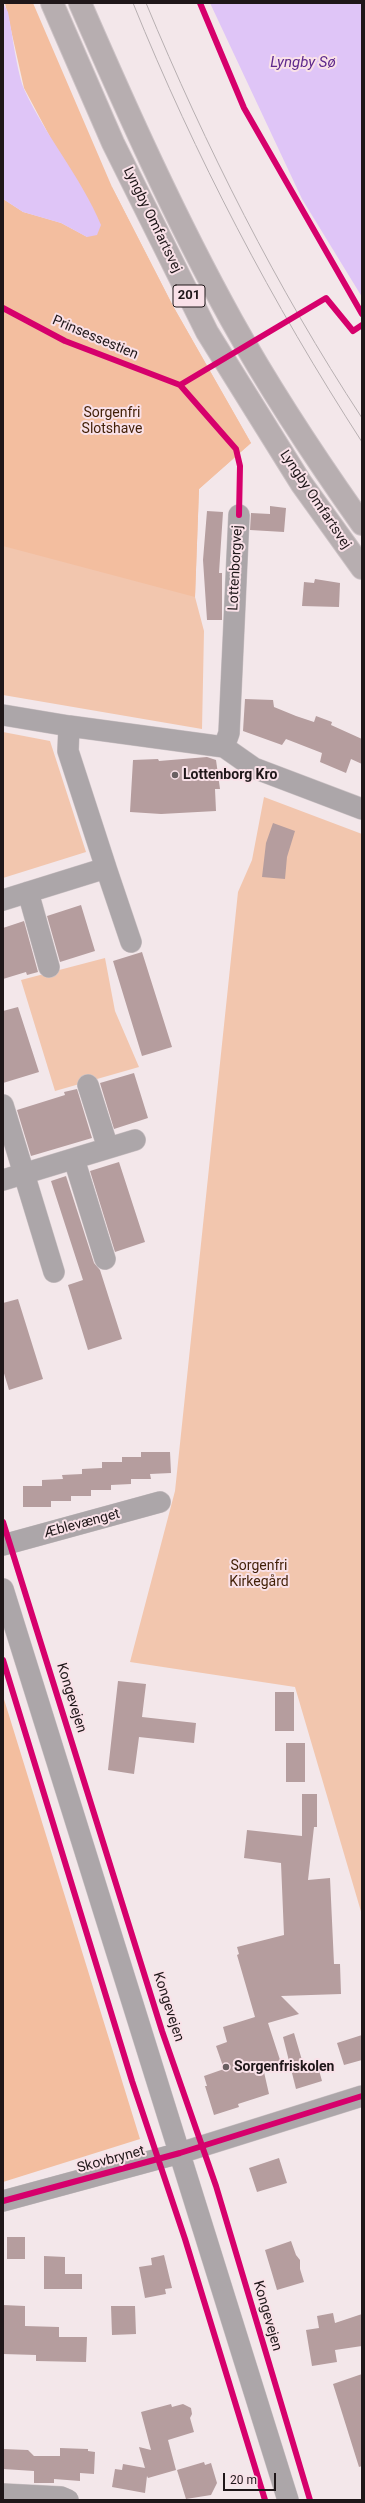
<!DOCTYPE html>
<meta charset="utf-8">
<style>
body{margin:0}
#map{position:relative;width:365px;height:2503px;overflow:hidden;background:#f3e7ea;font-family:Roboto,sans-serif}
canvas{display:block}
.frame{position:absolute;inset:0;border:4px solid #1f1719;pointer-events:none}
.scale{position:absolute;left:223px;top:2473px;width:53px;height:18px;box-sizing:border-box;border:2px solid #1f1719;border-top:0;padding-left:5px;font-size:12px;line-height:14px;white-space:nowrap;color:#1f1719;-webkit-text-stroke:3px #f9e1e8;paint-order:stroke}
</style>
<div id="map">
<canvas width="365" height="2503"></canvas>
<div class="frame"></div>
<div class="scale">20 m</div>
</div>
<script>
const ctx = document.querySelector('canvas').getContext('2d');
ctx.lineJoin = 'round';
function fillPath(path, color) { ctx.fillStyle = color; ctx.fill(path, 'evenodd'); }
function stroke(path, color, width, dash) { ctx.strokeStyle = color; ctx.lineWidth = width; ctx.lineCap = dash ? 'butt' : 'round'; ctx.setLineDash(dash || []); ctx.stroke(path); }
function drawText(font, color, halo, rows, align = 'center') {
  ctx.font = font + ' Roboto,sans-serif'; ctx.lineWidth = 4; ctx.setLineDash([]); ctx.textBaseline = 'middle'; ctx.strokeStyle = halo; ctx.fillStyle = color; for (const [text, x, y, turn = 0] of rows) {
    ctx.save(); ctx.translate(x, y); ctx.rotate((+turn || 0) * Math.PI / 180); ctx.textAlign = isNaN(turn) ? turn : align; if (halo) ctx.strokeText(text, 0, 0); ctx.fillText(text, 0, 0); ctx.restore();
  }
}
fillPath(new Path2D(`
 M112,187L173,306L251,443L199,489L195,597L204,631L202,729L3,695V199L23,212L61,223L87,237L88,196Z
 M3,732L50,741L86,852L3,878Z
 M264,797L362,834V1915L295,1687L130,1662L175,1491L238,892L252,860Z
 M105,958L115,1011L139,1067L55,1091L21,980Z`), '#f2c6ae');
fillPath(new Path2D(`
 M5,3H33L112,187L173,306L251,443L199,489L195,597L3,546V199L23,212L61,223L87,237L49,135L24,88Z
 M3,1696L140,2139L3,2182Z`), '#f3be9f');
fillPath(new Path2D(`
 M3,3L8,12C12,32 17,72 24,89C46,137 81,177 101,225L97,235L87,237L61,223L23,212L3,199Z
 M210,3H362V297L302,199Z`), '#dfc5f7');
fillPath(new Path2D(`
 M270,506L286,508L284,532L250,530L251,513L270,514Z
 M207,511L223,512L219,573H222V620H207L203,560Z
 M315,579L340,583L339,607L302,606L304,582L314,583Z
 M245,699L273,700L274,707L296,716L314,722L316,716L332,722L331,725L362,739V764L351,759L346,773L320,762L322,753L286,739L282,745L243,731Z
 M207,757L216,760L220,789H215L216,811L161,814L130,812L133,760L158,759L159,761Z
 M273,823L295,831L287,857L285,879L262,877L266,843Z
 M81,905L95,951L60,962L47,916Z
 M24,921L38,972L27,975L26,972L3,979V928Z
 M142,952L172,1047L142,1056L113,961Z
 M18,1007L39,1072L3,1083V1011Z
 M134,1073L148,1118L114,1129L100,1083Z
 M77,1089L92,1138L31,1156L17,1110L65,1095L64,1092Z
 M119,1162L145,1242L115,1252L90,1171Z
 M66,1176L94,1263L100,1270L122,1339L88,1350L68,1285L83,1280L51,1181Z
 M18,1299L43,1379L9,1390L3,1370V1303Z
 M141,1452H170L171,1473L150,1474L151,1479H131V1484L111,1485V1490H91V1496H71V1501H51V1507H23V1486H42V1480L63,1479L62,1475L82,1474V1469L102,1468V1462H122V1457H141Z
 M118,1681L146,1684L142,1717L196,1723L194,1743L139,1737L134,1774L108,1770Z
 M275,1692H294V1731H275Z
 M286,1743H305V1782H286Z
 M302,1794H317V1827H314L308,1880L330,1878L334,1964H340L341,1994L281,1996L299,2014L268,2023L282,2066L264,2072L269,2094L238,2104L239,2107L214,2115L205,2086H207L204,2076L224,2069L216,2046L227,2042L223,2027L255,2017L237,1955L239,1954L237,1947L284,1935L281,1863L244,1858L247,1830L302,1836Z
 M294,2033L304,2067L317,2063L322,2081L296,2089L283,2037Z
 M362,2035V2060L344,2065L337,2043Z
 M279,2158L287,2183L257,2192L249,2168Z
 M7,2237H25V2259H7Z
 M291,2241L296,2255L300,2260V2269L304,2282L277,2290L265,2250Z
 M164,2255L172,2288L165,2289L166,2294L145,2298L139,2267L152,2265L151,2258Z
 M44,2256L65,2257V2274H82V2289H44Z
 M3,2305L25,2306V2326L59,2327V2337H87L86,2362L36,2361V2355L3,2354Z
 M111,2306H135L136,2334L112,2335Z
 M333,2313L335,2323L362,2314V2346L335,2350L337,2362L312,2366L306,2330L319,2328L317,2316Z
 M362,2374V2466L359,2467L333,2384Z
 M171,2404L172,2407L183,2404L191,2408L192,2414L190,2418L194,2432L168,2440L176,2470L148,2478L147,2476L145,2493L112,2487L115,2469L122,2470L123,2464L145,2468L139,2447L151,2450L141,2412Z
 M60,2448L88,2449V2451L95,2452L94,2474L80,2473V2481L54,2479V2483H34V2471L3,2469V2449L28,2450L34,2456H60Z
 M204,2462L205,2465L211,2463L217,2483L211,2495L186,2499L177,2470Z`), '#b59d9e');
const minor = new Path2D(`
 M3,715L69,726L224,747L254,768L362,809
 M224,747L229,733L239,515
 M106,868L131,942
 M28,892L49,967
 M3,900L106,868L68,751L69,726
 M88,1085L108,1148
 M3,1105L54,1272
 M74,1159L105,1259
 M3,1180L135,1140
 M3,1545L160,1502
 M3,1589L288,2500
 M3,2201L180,2153L362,2096
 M3,2494L61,2497L68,2500`);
const highway = new Path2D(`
 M52,3L113,143L207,332L301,483L362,568
 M80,3C127,111 175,218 232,321C271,391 316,459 362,524`);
stroke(minor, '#ccc2c5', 22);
stroke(highway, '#ccc2c5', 24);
stroke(minor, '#aca6a9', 21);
stroke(highway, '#b7aeb0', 22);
stroke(new Path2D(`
 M133,3C195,156 272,303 362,442
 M146,3C206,147 276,287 362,418`), '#b7afb1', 1);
stroke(new Path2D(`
 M200,3L244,108L362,314
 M3,308L65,341L180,385L236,449L240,466L239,515
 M180,385L326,298L353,331L362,325
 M3,1522L162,2031L216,2186L310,2500
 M3,1660L132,2081L185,2239L265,2500
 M3,2201L180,2153L362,2096`), '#d6006c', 6);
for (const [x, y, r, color] of [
 [175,775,4,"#696062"],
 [226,2067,4,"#696062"]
]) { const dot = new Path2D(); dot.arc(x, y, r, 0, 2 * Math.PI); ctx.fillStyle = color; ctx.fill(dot); stroke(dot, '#f9e1e8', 1.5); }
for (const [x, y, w] of [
 [189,296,32]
]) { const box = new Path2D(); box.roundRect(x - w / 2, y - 11, w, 22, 3); ctx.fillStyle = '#f9e1e8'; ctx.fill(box); stroke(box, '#1f1719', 1); }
drawText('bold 13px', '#1f1719', null, [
 ["201",189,296]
]);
drawText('14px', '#1f1719', '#f9e1e8', [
 ["Lyngby Omfartsvej",152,220,64],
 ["Prinsessestien",95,338,23],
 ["Lyngby Omfartsvej",315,500,56],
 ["Lottenborgvej",236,568,-87],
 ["Æblevænget",82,1524,-15],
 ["Kongevejen",71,1698,73],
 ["Kongevejen",168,2007,72],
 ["Skovbrynet",111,2160,-15],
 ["Kongevejen",267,2316,74]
]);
drawText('14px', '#411f06', '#f9e1e8', [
 ["Sorgenfri",112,413],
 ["Slotshave",112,429],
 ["Sorgenfri",259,1566],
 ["Kirkegård",259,1582]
]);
drawText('bold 14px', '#1f1719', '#f9e1e8', [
 ["Lottenborg Kro",183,775],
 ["Sorgenfriskolen",234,2067]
], 'left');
drawText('italic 15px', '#5e298c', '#f9e1e8', [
 ["Lyngby Sø",303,63]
]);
</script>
